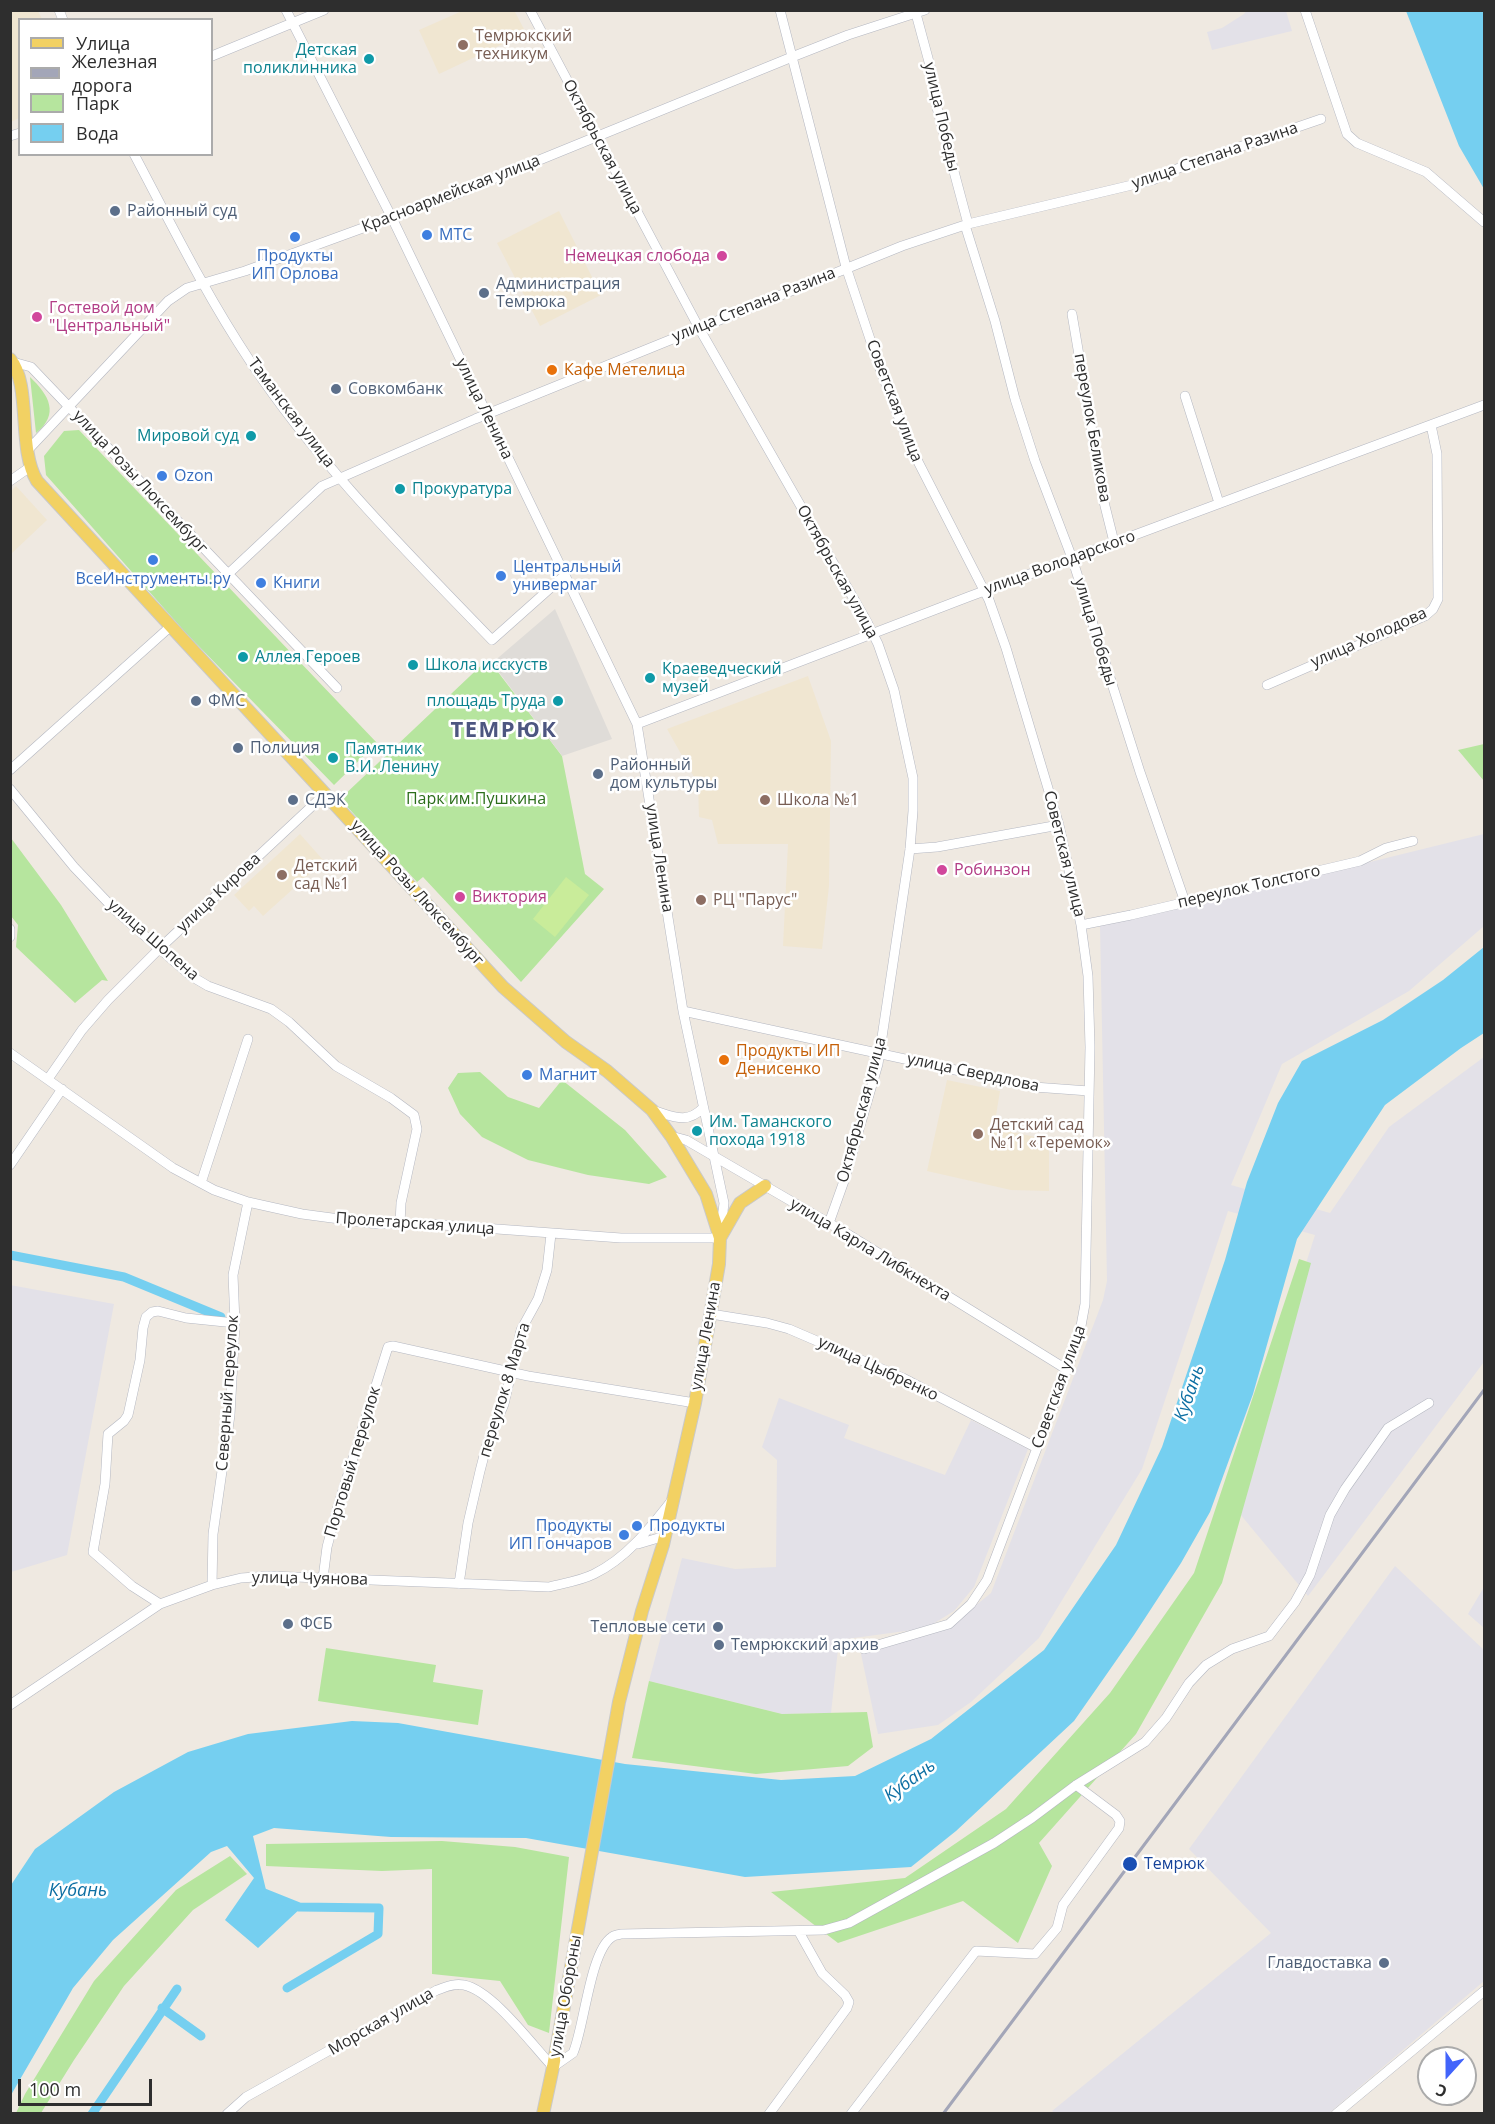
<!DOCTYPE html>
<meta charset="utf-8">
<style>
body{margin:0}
#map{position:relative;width:1495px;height:2124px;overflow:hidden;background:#efe9e1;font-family:"Open Sans",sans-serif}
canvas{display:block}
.frame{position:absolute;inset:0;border:12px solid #2e2e2e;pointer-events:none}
.legend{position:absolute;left:18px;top:18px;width:195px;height:138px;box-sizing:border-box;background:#fff;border:2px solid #ababab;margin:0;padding:8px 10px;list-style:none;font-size:18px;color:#2e2e2e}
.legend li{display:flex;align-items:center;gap:12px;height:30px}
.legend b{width:30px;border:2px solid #ababab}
.north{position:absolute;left:1417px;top:2046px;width:60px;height:60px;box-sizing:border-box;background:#fff;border:2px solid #ababab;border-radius:50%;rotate:201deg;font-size:16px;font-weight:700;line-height:24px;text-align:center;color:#2e2e2e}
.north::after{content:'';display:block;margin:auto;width:21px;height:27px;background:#4264fb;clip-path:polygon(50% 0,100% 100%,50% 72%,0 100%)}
.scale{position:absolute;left:18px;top:2079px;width:134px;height:27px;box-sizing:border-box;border:3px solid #2e2e2e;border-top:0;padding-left:8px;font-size:18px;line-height:21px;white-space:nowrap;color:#2e2e2e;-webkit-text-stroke:4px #fff;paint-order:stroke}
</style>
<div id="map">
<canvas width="1495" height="2124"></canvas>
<div class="frame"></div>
<ul class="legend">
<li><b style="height:8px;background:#f2d163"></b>Улица</li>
<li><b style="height:8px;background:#a3a6b8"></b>Железная дорога</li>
<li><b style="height:16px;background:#b6e59e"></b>Парк</li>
<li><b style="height:16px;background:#75cff0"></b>Вода</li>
</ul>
<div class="north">С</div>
<div class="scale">100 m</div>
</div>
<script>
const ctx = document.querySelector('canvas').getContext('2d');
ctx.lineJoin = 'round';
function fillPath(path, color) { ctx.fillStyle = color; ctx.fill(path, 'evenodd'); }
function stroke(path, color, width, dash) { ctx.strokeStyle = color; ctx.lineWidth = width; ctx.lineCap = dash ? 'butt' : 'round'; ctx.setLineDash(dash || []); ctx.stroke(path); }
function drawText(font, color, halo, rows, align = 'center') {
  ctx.font = font + ' "Open Sans",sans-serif'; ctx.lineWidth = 5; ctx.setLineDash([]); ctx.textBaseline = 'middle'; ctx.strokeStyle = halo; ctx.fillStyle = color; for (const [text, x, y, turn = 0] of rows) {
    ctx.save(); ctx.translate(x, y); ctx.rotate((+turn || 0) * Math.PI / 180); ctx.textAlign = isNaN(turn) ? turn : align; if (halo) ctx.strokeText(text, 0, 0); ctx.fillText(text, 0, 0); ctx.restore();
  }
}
fillPath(new Path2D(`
 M1247,10L1286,11L1292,31L1212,50L1207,32L1222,28L1244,14Z
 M1484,834V926L1409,991L1282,1064L1231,1185L1330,1213L1389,1127L1484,1057V1362L1308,1596L1230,1502L1315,1235L1228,1211L1142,1469L1039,1638L971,1702L938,1725L878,1734L861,1654L948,1628L991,1593L1103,1300L1107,1281L1100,926L1191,906Z
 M10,1285L114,1304L67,1555L11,1572Z
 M779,1398L849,1425L844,1438L945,1475L971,1420L1028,1449L974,1587L954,1611L933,1624L913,1630L839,1640L831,1713L782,1714L649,1681L682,1558L735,1569L776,1567L777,1460L762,1447Z
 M1395,1566L1484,1650V1981L1329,2113H1055L1052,2111L1271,1933L1189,1849Z
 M1484,1587V1628L1468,1614Z`), '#e3e1e8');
fillPath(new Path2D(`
 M11,10L38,11L42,19L20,20L19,118L11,122Z
 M514,10L526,33L439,74L419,30L462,11Z
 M559,211L601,295L540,326L497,243Z
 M16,486L47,520L11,554V491Z
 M808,676L831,741L829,886L822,949L783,946L788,844H718L712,820L699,817L698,784L667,729Z
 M300,834L324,861L263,916L254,906L249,911L234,895Z
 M947,1080L1000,1091L994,1128L1049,1140V1191L1011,1190L927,1171Z`), '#f0e6d1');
fillPath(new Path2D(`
 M30,377C49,395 60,414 36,433Z
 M79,430L377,743L334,785L185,632L46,475L44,456L64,431Z
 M488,659L562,756L585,874L604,889L521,982L423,877L417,882L340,799Z
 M1484,744V781L1458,750Z
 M11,838L61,905L108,981L102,980L75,1003L16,947L18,925L11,916Z
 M480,1072L508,1097L539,1108L562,1080L625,1130L667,1177L649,1184L588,1175L528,1160L482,1137L460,1114L448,1088L458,1073Z
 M1299,1259L1311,1263L1278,1385L1222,1583L1136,1734L1039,1843L1052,1866L1018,1943L963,1901L838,1943L771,1892L905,1878L1006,1809L1110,1693L1194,1573Z
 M326,1648L436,1665L433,1682L483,1690L478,1725L318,1701Z
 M649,1681L782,1714L867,1712L873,1747L848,1766L756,1774L632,1758Z
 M442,1841L515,1847L569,1857L549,2033L528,2025L500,1981L432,1974V1869L382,1871L266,1866V1844Z
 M230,1856L247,1874L193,1910L124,1986L74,2060L41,2113H16L25,2094L94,1981L176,1890Z`), '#b6e59e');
fillPath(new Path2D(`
 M566,877L589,895L555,937L533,919Z`), '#c9ec9a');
fillPath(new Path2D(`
 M555,609L612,739L562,756L492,663Z`), '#dfdcd8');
fillPath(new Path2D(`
 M1406,11H1484V189L1459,146Z
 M1484,947V1033L1461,1048L1385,1105L1297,1239L1253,1394L1210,1512L1181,1563L1134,1635L1074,1721L956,1831L911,1867L745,1877L526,1838L391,1837L274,1828L253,1836L267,1894L302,1907L258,1948L225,1920L254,1878L227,1846L211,1852L113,1940L73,1988L11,2095V1885L35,1849L114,1792L188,1752L248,1734L352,1721L398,1723L625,1764L781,1780L855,1776L931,1739L1044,1650L1116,1545L1162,1447L1225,1260L1247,1182L1278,1103L1302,1061L1383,1020L1443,980Z`), '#75cff0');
stroke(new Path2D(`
 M10,1255L124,1277L221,1317
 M258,1888L259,1891L299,1907L379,1908L378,1934L287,1988
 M162,2008L201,2036
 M92,2114L177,1989`), '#75cff0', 9);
const minor = new Path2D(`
 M59,10L63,20
 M530,10L699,328L867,622L878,644L894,690L913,778V811L910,849L878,1064L844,1181L829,1223
 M780,10L846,267L879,366L909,444L989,600L1006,648L1059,825L1081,925L1088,976L1090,1047L1085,1304L1079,1337L987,1580L971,1604L949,1624L864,1649
 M915,10L932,73L936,104L968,224
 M1305,10L1347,134L1357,143L1426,172L1484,222
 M212,56L324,10
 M10,136L20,133
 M134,154C171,224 206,295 250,361C318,464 407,552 492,640L565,575
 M965,225L995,321L1015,399L1035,461L1072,558L1140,772L1185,902
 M1072,314L1104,502L1114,542
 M13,362L31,367L337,688
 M1185,396L1219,503
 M27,451L168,301L187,288L245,271L456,194L792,57L848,35L925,10
 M10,481L30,467
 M227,575L322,486L475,419L902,246L968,224L1153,180L1181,167L1321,119
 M1267,685L1425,616L1433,609L1438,599L1437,454L1431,425
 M637,724L968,597L1484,405
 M10,770L171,626
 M10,789L74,867L115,910L191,976L208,986L271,1009L289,1022L336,1066L391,1098L414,1115L417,1129L401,1203L400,1224
 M910,849L937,847L1059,825
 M1081,925L1131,915L1360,861L1386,848L1413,841
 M10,929V937
 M683,1011L1034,1087L1089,1091
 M10,1053L173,1168L214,1190L248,1202L302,1214L377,1224H428L621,1238H720L724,1203L683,1011L637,724L392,218L286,10
 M48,1079L82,1030L108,1000L160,948L326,793
 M652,1110C673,1116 686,1125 703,1108
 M671,1136L686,1140L846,1233L1066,1369
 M10,1165L62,1089
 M201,1183L248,1039
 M711,1314L767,1323L789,1329L903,1378L1037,1448
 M638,1544L665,1536
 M323,1578L327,1547L338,1506L388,1347L393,1346L528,1376L695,1403
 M459,1584L468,1523L480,1471L487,1444L504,1404L521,1330L538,1299L547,1270L551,1234
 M212,1585L213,1534L230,1415L235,1323L233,1275L248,1202
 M160,1604L132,1586L93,1552L105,1484L108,1434L124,1421L128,1415L140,1360L143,1328L146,1317L152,1312L158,1311L186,1318L235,1323
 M10,1705L160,1604L212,1585L241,1578L270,1576L549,1587C564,1583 580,1581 594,1574C627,1558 650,1528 672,1500
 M227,2114L246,2097L437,1990C446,1987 454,1983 464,1985C493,1991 533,2046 553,2067L573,2053C584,2029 590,1951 612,1937C614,1935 618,1935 621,1934L824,1930L849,1923L994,1843L1032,1818L1076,1785L1145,1742L1166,1718L1189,1683L1206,1665L1232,1649L1269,1636L1295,1602L1310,1575L1330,1515L1345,1489L1388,1428L1429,1403
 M769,2114L847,2008L849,2002L845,1995L822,1973L799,1932
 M851,2114L976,1951L1035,1954L1057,1928L1063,1905L1119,1828L1120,1821L1116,1815L1076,1785
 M1336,2114L1484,1991`);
const major = new Path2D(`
 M10,359C32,385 17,448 37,481L503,987L566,1042L607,1071L652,1110L671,1136L706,1194L720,1238L719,1264L695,1403L663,1545L642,1611L619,1702L553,2067L543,2114
 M720,1238L740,1203L765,1186`);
stroke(minor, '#b4b7c1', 10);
stroke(major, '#c9c9c9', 14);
stroke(minor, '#fff', 9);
stroke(major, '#f2d163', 12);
stroke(new Path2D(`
 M943,2114L1484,1390`), '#a3a6b8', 3);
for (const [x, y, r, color] of [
 [463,45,6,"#8d6e63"],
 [369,59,6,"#0f9aa8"],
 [115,211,6,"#5c6f8a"],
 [427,235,6,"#3f7fe0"],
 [295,237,6,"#3f7fe0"],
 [722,256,6,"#d1479c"],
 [484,293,6,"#5c6f8a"],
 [37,317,6,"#d1479c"],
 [552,370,6,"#e8710a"],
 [336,389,6,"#5c6f8a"],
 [251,436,6,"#0f9aa8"],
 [162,476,6,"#3f7fe0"],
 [400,489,6,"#0f9aa8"],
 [153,560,6,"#3f7fe0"],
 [501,576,6,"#3f7fe0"],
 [261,583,6,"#3f7fe0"],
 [243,657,6,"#0f9aa8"],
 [413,665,6,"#0f9aa8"],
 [650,678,6,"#0f9aa8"],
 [196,701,6,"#5c6f8a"],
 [558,701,6,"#0f9aa8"],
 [238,748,6,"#5c6f8a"],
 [333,758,6,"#0f9aa8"],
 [598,774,6,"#5c6f8a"],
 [293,800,6,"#5c6f8a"],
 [765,800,6,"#8d6e63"],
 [942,870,6,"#d1479c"],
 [282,875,6,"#8d6e63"],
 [460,897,6,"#d1479c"],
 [701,900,6,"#8d6e63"],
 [724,1060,6,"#e8710a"],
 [527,1075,6,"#3f7fe0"],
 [697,1131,6,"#0f9aa8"],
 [978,1134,6,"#8d6e63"],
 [637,1526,6,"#3f7fe0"],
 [624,1535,6,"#3f7fe0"],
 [288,1624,6,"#5c6f8a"],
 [718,1627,6,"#5c6f8a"],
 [719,1645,6,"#5c6f8a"],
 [1130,1864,8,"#1a4fb4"],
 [1384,1963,6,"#5c6f8a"]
]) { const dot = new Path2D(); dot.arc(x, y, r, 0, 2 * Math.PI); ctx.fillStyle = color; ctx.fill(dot); stroke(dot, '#fff', 2); }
drawText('16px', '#785e54', '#fff', [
 ["Темрюкский",475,36],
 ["техникум",475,54],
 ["Школа №1",777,800],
 ["Детский",294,866],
 ["сад №1",294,884],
 ["РЦ \"Парус\"",713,900],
 ["Детский сад",990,1125],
 ["№11 «Теремок»",990,1143]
], 'left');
drawText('16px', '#0d838f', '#fff', [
 ["Детская",357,50,"right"],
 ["поликлинника",357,68,"right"],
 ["Мировой суд",239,436,"right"],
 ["Прокуратура",412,489],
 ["Аллея Героев",255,657],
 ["Школа исскуств",425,665],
 ["Краеведческий",662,669],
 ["музей",662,687],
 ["площадь Труда",546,701,"right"],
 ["Памятник",345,749],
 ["В.И. Ленину",345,767],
 ["Им. Таманского",709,1122],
 ["похода 1918",709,1140]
], 'left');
drawText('16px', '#2e2e2e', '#fff', [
 ["улица Победы",941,117,77],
 ["Октябрьская улица",602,147,62],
 ["улица Степана Разина",1215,156,-19],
 ["Красноармейская улица",451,194,-21],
 ["улица Степана Разина",754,305,-22],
 ["Советская улица",894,401,69],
 ["улица Ленина",484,409,64],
 ["Таманская улица",291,413,53],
 ["переулок Беликова",1092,428,80],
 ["улица Розы Люксембург",140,482,47],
 ["улица Володарского",1060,563,-20],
 ["Октябрьская улица",837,572,61],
 ["улица Победы",1095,632,73],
 ["улица Холодова",1369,638,-24],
 ["Советская улица",1064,854,76],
 ["улица Ленина",659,858,81],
 ["переулок Толстого",1249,887,-13],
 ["улица Кирова",219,893,-43],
 ["улица Розы Люксембург",417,893,48],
 ["улица Шопена",153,940,41],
 ["улица Свердлова",973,1073,12],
 ["Октябрьская улица",862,1110,-75],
 ["Пролетарская улица",415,1224,4],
 ["улица Карла Либкнехта",870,1250,31],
 ["улица Ленина",706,1336,-80],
 ["улица Цыбренко",878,1369,25],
 ["Советская улица",1059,1387,-70],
 ["переулок 8 Марта",505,1390,-73],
 ["Северный переулок",228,1393,-86],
 ["Портовый переулок",353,1462,-73],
 ["улица Чуянова",310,1579,1],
 ["улица Обороны",566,1996,-80],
 ["Морская улица",381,2022,-30]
]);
drawText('16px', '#4e5e75', '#fff', [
 ["Районный суд",127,211],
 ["Администрация",496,284],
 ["Темрюка",496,302],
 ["Совкомбанк",348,389],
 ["ФМС",208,701],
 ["Полиция",250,748],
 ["Районный",610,765],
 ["дом культуры",610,783],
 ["СДЭК",305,800],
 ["ФСБ",300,1624],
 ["Тепловые сети",706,1627,"right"],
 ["Темрюкский архив",731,1645],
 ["Главдоставка",1372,1963,"right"]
], 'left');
drawText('16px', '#366cbe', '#fff', [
 ["МТС",439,235],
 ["Продукты",295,256,"center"],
 ["ИП Орлова",295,274,"center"],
 ["Ozon",174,476],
 ["Центральный",513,567],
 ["универмаг",513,585],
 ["ВсеИнструменты.ру",153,579,"center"],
 ["Книги",273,583],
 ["Магнит",539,1075],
 ["Продукты",612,1526,"right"],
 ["ИП Гончаров",612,1544,"right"],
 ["Продукты",649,1526]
], 'left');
drawText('16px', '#b23c85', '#fff', [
 ["Немецкая слобода",710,256,"right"],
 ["Гостевой дом",49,308],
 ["\"Центральный\"",49,326],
 ["Робинзон",954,870],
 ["Виктория",472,897]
], 'left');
drawText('16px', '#c56008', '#fff', [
 ["Кафе Метелица",564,370],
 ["Продукты ИП",736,1051],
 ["Денисенко",736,1069]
], 'left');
drawText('16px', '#2c6e1b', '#fff', [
 ["Парк им.Пушкина",476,799]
]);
drawText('16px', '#164399', '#fff', [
 ["Темрюк",1144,1864]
], 'left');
drawText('italic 18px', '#0d6fa3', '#fff', [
 ["Кубань",1190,1393,-71],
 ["Кубань",910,1781,-36],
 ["Кубань",78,1891]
]);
ctx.letterSpacing = '1.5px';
drawText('bold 22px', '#4d5680', '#fff', [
 ["ТЕМРЮК",504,731]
]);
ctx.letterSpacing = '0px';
</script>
